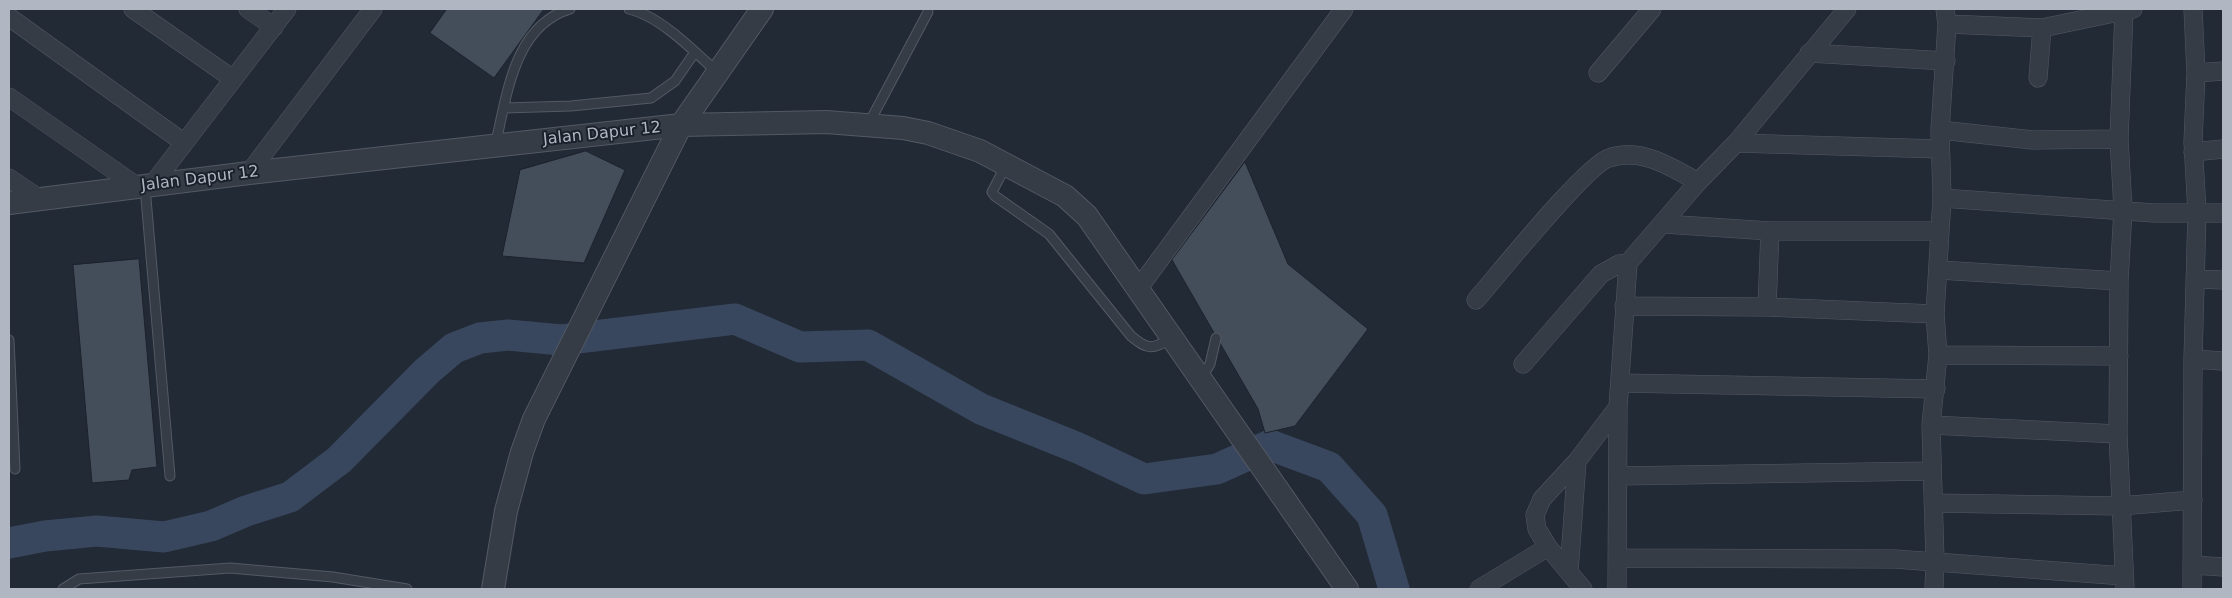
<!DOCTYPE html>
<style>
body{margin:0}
#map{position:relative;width:2232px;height:598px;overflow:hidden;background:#222a36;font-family:"DejaVu Sans",sans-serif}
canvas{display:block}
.frame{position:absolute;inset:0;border:10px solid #b0b7c3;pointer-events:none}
</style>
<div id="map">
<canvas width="2232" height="598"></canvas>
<div class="frame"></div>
</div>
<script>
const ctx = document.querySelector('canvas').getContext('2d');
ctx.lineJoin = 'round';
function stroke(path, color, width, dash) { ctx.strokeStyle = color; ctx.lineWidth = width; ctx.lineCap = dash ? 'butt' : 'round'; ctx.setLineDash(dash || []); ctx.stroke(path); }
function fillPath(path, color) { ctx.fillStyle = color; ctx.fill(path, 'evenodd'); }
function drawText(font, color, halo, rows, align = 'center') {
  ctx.font = font + ' "DejaVu Sans",sans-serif'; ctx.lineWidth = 4; ctx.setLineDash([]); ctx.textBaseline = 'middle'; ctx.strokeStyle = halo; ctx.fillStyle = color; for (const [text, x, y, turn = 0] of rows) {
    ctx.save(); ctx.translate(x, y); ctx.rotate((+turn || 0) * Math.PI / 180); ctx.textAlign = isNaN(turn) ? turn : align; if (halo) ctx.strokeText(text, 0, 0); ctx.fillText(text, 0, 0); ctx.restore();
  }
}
stroke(new Path2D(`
 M9,543L45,536L97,531L164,537L211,526L246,511L290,497L339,460L427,371L454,348L480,338L508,335L561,340L735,319L800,347L868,345L981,409L1078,448L1144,479L1217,469L1270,445L1329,467L1372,515L1394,589`), '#39475e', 31);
const building = new Path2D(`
 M447,9H544L494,78L430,33Z
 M586,151L625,170L584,263L502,256L520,170Z
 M1245,162L1288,264L1368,329L1295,426L1265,433L1258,409L1172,260Z
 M139,259L157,467L132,470L129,480L92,483L73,265Z`);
fillPath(building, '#444d5a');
stroke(building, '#1d232d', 1);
const service = new Path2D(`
 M629,9C660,16 694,51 718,73
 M504,108L571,106L651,98L675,81L695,52
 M868,125L928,12
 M495,146C507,97 513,26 570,9
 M1006,165L992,192L995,196L1049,234L1131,336C1149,351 1152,349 1172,338
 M145,187L170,476
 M9,340L15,469
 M1202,377L1210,364L1216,338
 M63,589L79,579L230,568L333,577L407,589`);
const minor = new Path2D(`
 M133,9L233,79
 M248,9L274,27
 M2124,11L2119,139L2123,209L2119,281L2118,434L2125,589
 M9,17L183,142
 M1947,24L2042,28L2133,9
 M1809,53L1946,61
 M1598,73L1652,9
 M2196,73L2223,71
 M2038,78L2042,28
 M9,97L138,187
 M1940,130L2033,140L2119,139
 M1736,143L1940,149
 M2193,152L2223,149
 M249,173L373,9
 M9,178L40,199
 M152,185L287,9
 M1942,198L2154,213H2223
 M1664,224L1770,231H1940
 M1939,270L2119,281
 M2196,279L2223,280
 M1138,289L1344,9
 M1476,300C1498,275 1586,165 1609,158C1641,147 1671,167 1698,182
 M1624,306L1767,307L1935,314
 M1767,307L1770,231
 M1938,355L2119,356
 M2193,359L2223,361
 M1523,364L1601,274L1619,264L1628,263
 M1621,383L1936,389
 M1931,425L2118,434
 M1619,476L1931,471
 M1933,503L2120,506L2193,500
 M1619,558L1895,559L2124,576
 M2193,565L2223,567
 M1569,572L1577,461
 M1479,589L1548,547
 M1583,589L1548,547L1537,529L1535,515L1542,499L1577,461L1618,407
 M1617,589L1618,407L1628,263L1698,182L1736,143L1847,9
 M1934,589L1935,560L1931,425L1938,355L1935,314L1942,198L1940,130L1947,24L1945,9
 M2192,589L2193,359L2197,212L2193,142L2196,73L2193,9`);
const tertiary = new Path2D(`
 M9,203L249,173L681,125L826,122L903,128L928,133L980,151L1065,196L1087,216L1347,589
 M493,589L506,511L522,452L534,419L681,125L762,9`);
stroke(service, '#535a64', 11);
stroke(minor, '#535a64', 19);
stroke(tertiary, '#535a64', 24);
stroke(service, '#363c46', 9);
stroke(minor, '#363c46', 18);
stroke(tertiary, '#363c46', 22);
drawText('16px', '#b0b7c3', '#1b212b', [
 ["Jalan Dapur 12",602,134,-6],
 ["Jalan Dapur 12",200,179,-7]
]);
</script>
